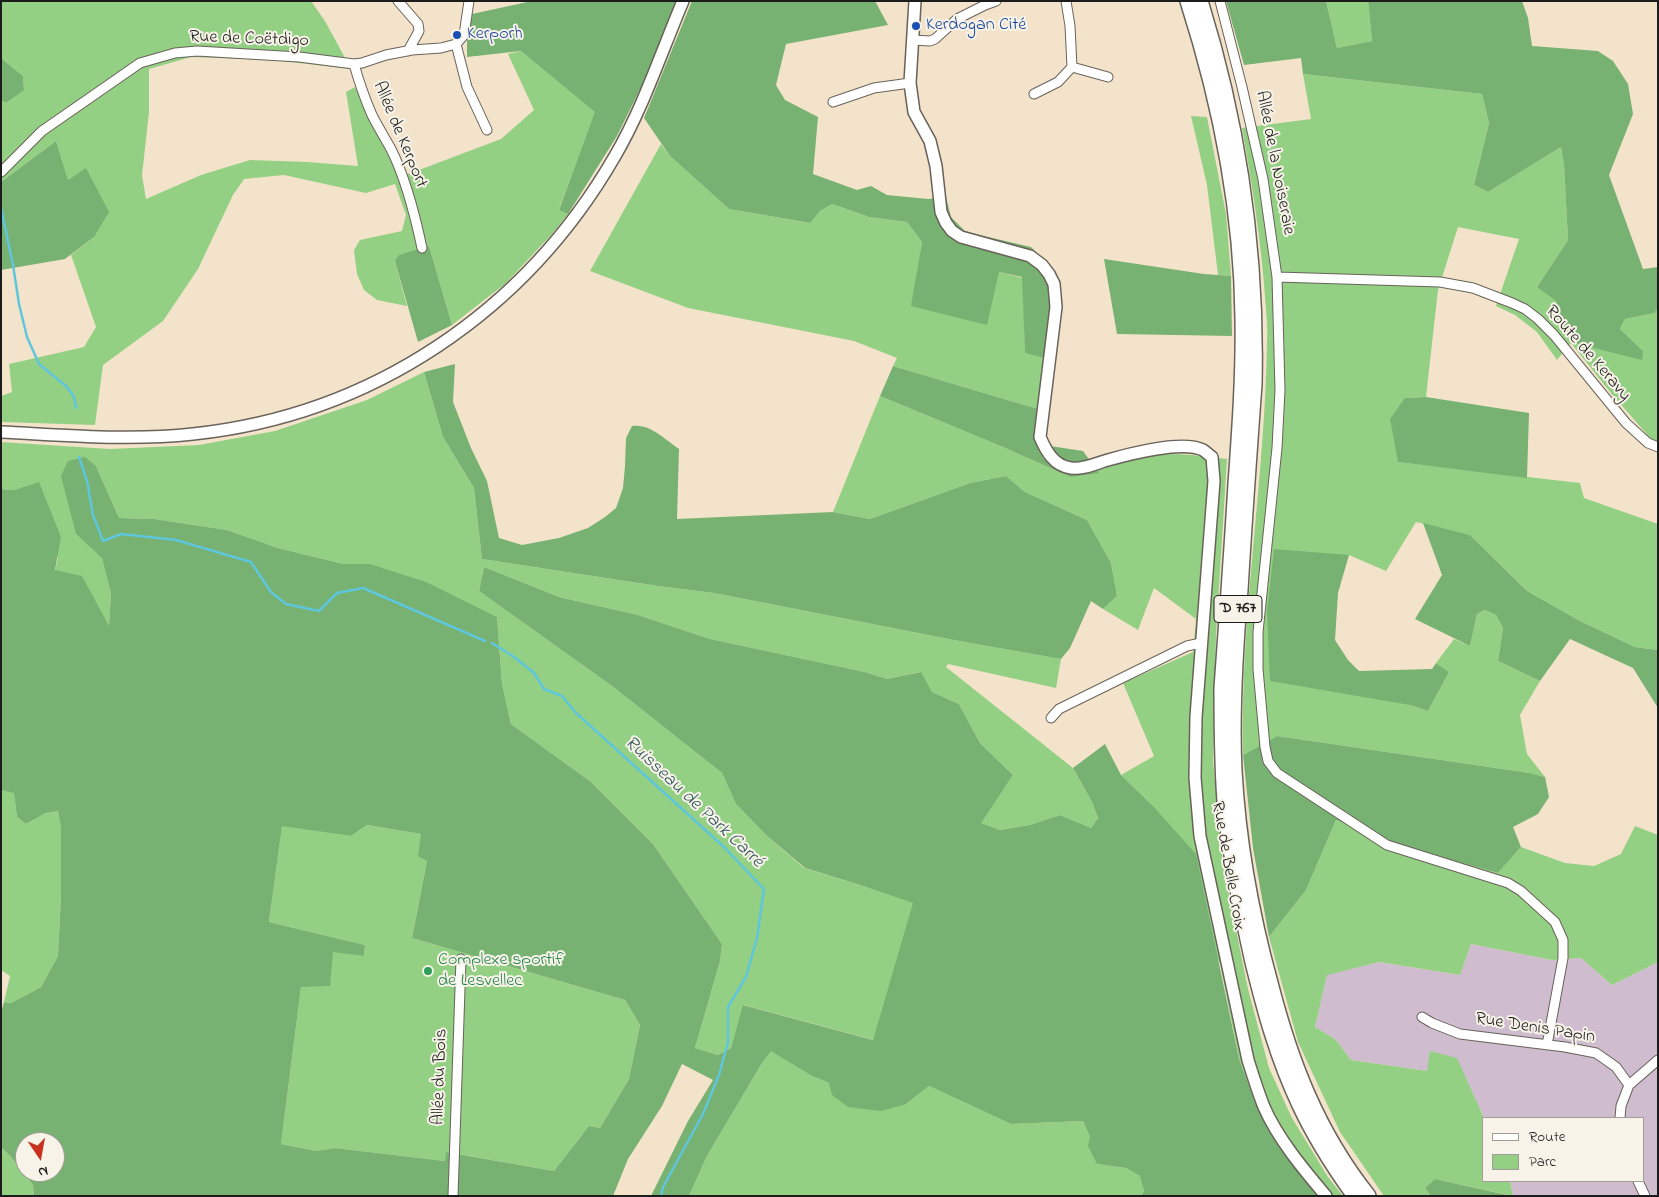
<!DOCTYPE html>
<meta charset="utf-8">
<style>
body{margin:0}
#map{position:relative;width:1659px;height:1197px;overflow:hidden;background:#f4e3cb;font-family:"Indie Flower",sans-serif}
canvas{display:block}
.frame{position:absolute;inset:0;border:2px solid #1c1c1c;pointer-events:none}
.legend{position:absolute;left:1482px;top:1117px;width:162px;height:65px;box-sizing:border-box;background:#f7f3e8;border:1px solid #9f9d96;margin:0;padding:6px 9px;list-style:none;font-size:15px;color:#1c1c1c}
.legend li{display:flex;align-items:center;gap:10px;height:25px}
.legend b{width:25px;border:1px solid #9f9d96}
.north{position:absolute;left:15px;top:1132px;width:50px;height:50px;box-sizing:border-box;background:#f7f3e8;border:1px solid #9f9d96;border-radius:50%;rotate:168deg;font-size:14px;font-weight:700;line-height:20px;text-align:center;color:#1c1c1c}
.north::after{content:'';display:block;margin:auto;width:18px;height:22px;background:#c8321e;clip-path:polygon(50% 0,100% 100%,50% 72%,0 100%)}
</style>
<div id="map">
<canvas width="1659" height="1197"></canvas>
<div class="frame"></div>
<ul class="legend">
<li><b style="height:6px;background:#fff"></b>Route</li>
<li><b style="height:14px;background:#94d084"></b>Parc</li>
</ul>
<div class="north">N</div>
</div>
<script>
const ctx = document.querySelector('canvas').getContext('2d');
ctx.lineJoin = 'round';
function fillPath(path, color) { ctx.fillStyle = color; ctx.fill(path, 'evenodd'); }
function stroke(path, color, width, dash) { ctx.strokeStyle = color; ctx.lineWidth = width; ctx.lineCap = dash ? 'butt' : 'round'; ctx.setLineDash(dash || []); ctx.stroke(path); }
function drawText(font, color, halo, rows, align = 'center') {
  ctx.font = font + ' "Indie Flower",sans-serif'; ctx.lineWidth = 4; ctx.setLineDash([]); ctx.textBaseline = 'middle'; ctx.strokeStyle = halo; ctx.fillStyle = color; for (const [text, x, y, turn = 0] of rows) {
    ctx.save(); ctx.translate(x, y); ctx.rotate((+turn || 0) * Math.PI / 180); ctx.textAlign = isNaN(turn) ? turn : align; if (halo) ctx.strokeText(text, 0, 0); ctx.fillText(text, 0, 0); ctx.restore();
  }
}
fillPath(new Path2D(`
 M1471,944L1552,960L1581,958L1612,985L1658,962V1196H1513L1510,1181H1643V1118H1484L1456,1058L1427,1071L1351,1060L1335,1039L1315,1027L1327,974L1379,962L1460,975Z`), '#cfbdcf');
fillPath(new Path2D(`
 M1,1H311L325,21L351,69L273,60L191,57L149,69V112L142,175L146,199L201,175L250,160L307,162L358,166L346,92L355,87L398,176L411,173L501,139L534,110L508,54L521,51L596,112L559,209L568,214L552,234L506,283L452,325L429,246L395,261L407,306L377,300L364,290L357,274L354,250L360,240L402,231L406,215L395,184L366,193L284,175L244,179L233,195L198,269L163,321L103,365L95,425L1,422V396L12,392L9,364L84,347L96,327L71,255L94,237L85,169L68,181L56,141L1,182V100L6,103L24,89L23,76L1,58Z
 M1326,1H1368L1372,41L1337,48Z
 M1303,74L1482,94L1489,123L1474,185L1488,192L1561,147L1564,164L1568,240L1537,287L1556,300L1570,342L1643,351L1620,329L1625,319L1653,313L1658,308V442L1651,439L1610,392L1571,343L1557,360L1537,332L1515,315L1496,306L1519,239L1458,227L1438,290L1426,397L1405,398L1398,462L1580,483L1584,498L1658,524V650L1635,647L1580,621L1527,591L1470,535L1416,522L1386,571L1349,555L1267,612L1410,705L1428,711L1449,672L1436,663L1454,639L1470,646L1477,614L1485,610L1496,615L1503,628L1498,661L1540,681L1520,715L1527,754L1545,777L1530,773L1277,736L1243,755C1240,617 1265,480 1267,342C1268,327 1266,312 1265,297C1261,240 1252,184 1242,128L1311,119Z
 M1191,116L1207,117L1226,214L1231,276L1218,275L1207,185Z
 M661,144L670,156L729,209L809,223L820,211L832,204L869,217L907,222L922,242L912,306L999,272L1023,278L1025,352L1053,360L1048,412L893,366L897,358L854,341L688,308L590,271Z
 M424,372L443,437L474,488L482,559L658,586L714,593L959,641L1061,659L1056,688L948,664L946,667L1073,768L1092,802L1098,818L1091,828L1060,815L1030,825L1000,830L980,823L1013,775L980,743L959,704L932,692L920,672L887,679L865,672L710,639L638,615L559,597L484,567L479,591L612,686L722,773L736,804L766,835L804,868L860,885L914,903L874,1040L744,1005L731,1048L718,1055L695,1048L720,961L722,944L653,844L591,782L511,724L502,684L497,617L370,564H343L278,548L227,530L154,519L119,518L96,466L76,534L102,557L111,594L109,628L55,570L58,558L15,490L1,489V442L110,449L199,445L275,431L367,400Z
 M880,396L1003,447L1070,477C1103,466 1137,455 1172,454C1190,454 1209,457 1227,459L1216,635L1213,761L1223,866L1248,989L1269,1068L1292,1118L1328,1177L1343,1196H1319L1281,1150L1254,1099L1239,1059L1220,964L1151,804L1121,775L1154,756L1123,683L1193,652L1196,619L1154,588L1138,630L1103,609L1117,596L1111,563L1087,520L1025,492L1006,476L970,483L870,519L833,512Z
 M1,790L14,792L17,817L26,824L46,813L58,811L61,829V896L58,956L41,987L11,1003L4,1002L10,976L1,970Z
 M1336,820L1407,848L1498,873L1521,847L1565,863L1594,866L1621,854L1635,826L1658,835V962L1612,985L1581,958L1552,960L1471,944L1460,975L1379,962L1327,975L1315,1027L1335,1039L1351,1060L1427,1071L1430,1051L1457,1058L1484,1118H1483V1181H1510L1513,1196L1435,1179L1425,1188L1431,1196H1384L1340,1132L1298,1042L1269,937L1306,890Z
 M282,825L351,836L367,825L421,834L427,861L412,938L625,1000L640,1025L629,1079L600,1128L589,1126L554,1171L447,1152L445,1161L335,1148L317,1151L281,1144L301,987L333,951L364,956L365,945L269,922Z
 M771,1050L812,1076L829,1083L906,1104L929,1086L1011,1124L1083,1121L1090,1137L1097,1164L1126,1168L1141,1176L1144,1191L1141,1196H689L707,1156L762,1063Z
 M1,1147L11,1157L33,1185L34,1196H1Z`), '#94d084');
fillPath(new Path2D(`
 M532,1H677L655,59L617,136L568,214L559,210L595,112L521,51L467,57V39L472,14Z
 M692,1H875L888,25L786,44L776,85L785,100L818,117L813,174L857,190L871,186L887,195L928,199L946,197L951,217L965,231L984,236L1031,247L1052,268L1060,288L1053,360L1025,353L1022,277L999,272L987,325L911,306L922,242L907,222L869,217L832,204L820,211L810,223L729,209L670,156L644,118Z
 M1226,1H1326L1337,48L1372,41L1368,1H1522L1528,18L1532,46L1598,51L1613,61L1628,84L1633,114L1609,175L1643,269L1658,267V308L1654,313L1625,319L1620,329L1643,351L1642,360L1570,342L1556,301L1537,287L1568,240L1564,164L1561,147L1488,192L1474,185L1489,123L1482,94L1303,74L1301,58L1244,65Z
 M1,58L23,76L24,90L6,103L1,100Z
 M56,141L68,180L86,168L109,212L94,237L65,259L1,270V182Z
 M429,246L452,325L418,342L395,261L399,255Z
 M1104,259L1204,274L1231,276L1232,336L1117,334Z
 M455,364L453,402L471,448L487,481L499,538L522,545L559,538L588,528L605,517L616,508L623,488L625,466L626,438L632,426C649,423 665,439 679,449L677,519L833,512L870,519L970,483L1006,476L1025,492L1087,520L1111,563L1117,596L1103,609L1091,601L1070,648L1061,659L959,641L714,593L658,586L482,559L474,488L443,437L424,372Z
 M893,366L1048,412L1045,433L1050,446L1083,451L1099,473L1070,477L1003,447L880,396Z
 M1426,397L1529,413L1527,478L1398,462L1390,419L1405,398Z
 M85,457L96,466L119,518L154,519L227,530L278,548L343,564H370L426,582L497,617L502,684L511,724L591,782L653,844L722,944L720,961L695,1048L718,1055L731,1048L743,1005L873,1040L913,903L860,885L805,868L766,835L736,804L722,773L612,686L479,591L484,567L559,597L638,615L710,639L865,672L887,679L921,672L932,692L959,704L980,743L1013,775L981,823L1000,830L1030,825L1060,815L1091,828L1098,818L1092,802L1073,768L1105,744L1121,775L1151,804L1196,854L1239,1059L1254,1099L1281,1150L1319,1196H1141L1144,1191L1140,1176L1126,1168L1097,1164L1088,1146L1090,1137L1083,1121L1011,1124L929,1086L906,1104L881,1111L848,1107L832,1095L829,1083L812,1076L771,1051L762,1063L707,1156L689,1196H651L688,1121L713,1080L682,1064L662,1106L628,1159L613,1196H34L33,1185L11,1157L1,1147V1013L4,1002L11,1003L41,987L58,956L61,896V829L58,811L46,813L26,824L17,817L14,793L1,790V489L15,490L39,482L61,537L55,570L82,576L109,626L111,594L102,558L76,534L61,476L68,461ZM367,825L421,834L418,856L427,861L412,938L625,1000L640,1025L629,1079L600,1128L589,1126L554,1171L446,1152L445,1161L335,1148L317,1151L281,1144L301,987L330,986L333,952L364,956L365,945L269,922L282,826L351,836ZM25,1142H55V1172H25Z
 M1423,523L1470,535L1527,591L1580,621L1635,647L1658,650V708L1633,668L1570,639L1540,681L1498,661L1503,628L1496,615L1485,610L1477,614L1470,646L1415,619L1442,575Z
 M1274,549L1349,555L1338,593L1335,640L1348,660L1359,671L1432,669L1436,663L1449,672L1428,711L1410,705L1270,681L1267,612Z
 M1277,736L1530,773L1545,777L1549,797L1538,814L1513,827L1521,847L1498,873L1407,848L1336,820L1306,890L1269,937L1253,848L1243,755Z
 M1435,1179L1512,1196H1431L1425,1188Z`), '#77b272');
stroke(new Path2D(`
 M1,208L13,265L19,304L27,337L39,364L67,387L74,397L76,408
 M79,457L87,481L93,515L103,541L121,534L176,540L251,562L271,592L286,604L319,611L337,593L363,588L485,641
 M492,643L514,657L534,673L544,689L562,696L575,712L724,847L764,889L757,938L746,977L728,1007V1042L719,1075L703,1114L663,1187L661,1196`), '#5fc6dc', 2.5);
const street = new Path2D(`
 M398,1L418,24L419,31L408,51
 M1220,1L1242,87L1263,179L1277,277L1280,390L1277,448L1258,632V669L1265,747L1268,761L1277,773L1387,845L1508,883L1521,891L1555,922L1563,940V958L1547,1045
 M913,40L930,41L935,39L957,19L985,5L996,1
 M456,44L467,87L487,130
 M354,64C359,82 365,99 372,115C378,127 385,138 391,149C406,179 415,215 422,248
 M1072,67L1108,77
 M1034,94L1058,82L1072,67L1070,26L1066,1
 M833,102L874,88L910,83
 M1,172L42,131L140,63L175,53L197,51L299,57L354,64L362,63L386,55L412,50L441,48L456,44L464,35L469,1
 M1277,277L1440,282L1473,288L1512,303L1525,309L1538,319L1554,335L1626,423L1648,443L1658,447
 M1051,718L1059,709L1187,646L1201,643
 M1422,1017L1432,1023L1460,1034L1565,1047L1596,1053L1616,1067L1629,1085L1621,1106L1620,1118
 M1629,1085L1658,1060
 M1638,1181L1645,1196
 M453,1196L461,959`);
const secondary = new Path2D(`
 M915,1L910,83L914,112L930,141L936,166L941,212L946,223L952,231L961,237L1030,256L1042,265L1049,274L1054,284L1056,307L1040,437C1046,451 1054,466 1071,468C1083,470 1097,463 1108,460C1129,454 1183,440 1203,450C1206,452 1209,455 1212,457L1214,481L1196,717L1195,778L1200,836L1248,1060C1253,1076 1258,1092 1264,1107C1278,1139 1304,1170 1326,1196
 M1,432C65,435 129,441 193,434C372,415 525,312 615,156C643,108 661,53 683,1`);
const highway = new Path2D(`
 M1188,1C1221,104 1242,210 1243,318C1244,373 1240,429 1236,484C1232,552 1227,620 1222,688C1222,730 1222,772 1226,813C1232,863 1242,913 1253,962C1265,1011 1278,1059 1300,1105C1315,1137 1334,1167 1355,1196
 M1200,1C1239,126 1257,253 1254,384C1249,453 1244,521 1240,590C1235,650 1231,711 1234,771C1238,843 1251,914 1270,983C1290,1061 1317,1132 1368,1196`);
stroke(street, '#686259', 11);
stroke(secondary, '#686259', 14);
stroke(highway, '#686259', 18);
stroke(street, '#fff', 9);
stroke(secondary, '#fff', 11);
stroke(highway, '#fff', 15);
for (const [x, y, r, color] of [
 [916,26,5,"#1a4fb4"],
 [457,35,5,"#1a4fb4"],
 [428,971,5,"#2e9e5b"]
]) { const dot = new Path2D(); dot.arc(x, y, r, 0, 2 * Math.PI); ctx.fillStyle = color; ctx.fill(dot); stroke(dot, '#f7f3e8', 2); }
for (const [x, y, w] of [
 [1238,609,48]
]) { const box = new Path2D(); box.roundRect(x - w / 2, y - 13.5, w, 27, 4); ctx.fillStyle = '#f7f3e8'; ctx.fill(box); stroke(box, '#1c1c1c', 1); }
drawText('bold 16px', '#1c1c1c', null, [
 ["D 767",1238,609]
]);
drawText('18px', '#164399', '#f7f3e8', [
 ["Kerdogan Cité",926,26],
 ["Kerporh",467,35]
], 'left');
drawText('18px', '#1c1c1c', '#f7f3e8', [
 ["Rue de Coëtdigo",249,40,2],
 ["Allée de Kerport",399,135,67],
 ["Allée de la Noiseraie",1274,163,79],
 ["Route de Keravy",1587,354,49],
 ["Rue de Belle Croix",1227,866,80],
 ["Rue Denis Papin",1535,1029,9],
 ["Allée du Bois",441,1077,-88]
]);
drawText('18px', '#27864d', '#f7f3e8', [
 ["Complexe sportif",438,961],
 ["de Lesvellec",438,982]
], 'left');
drawText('italic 19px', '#33585f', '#f7f3e8', [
 ["Ruisseau de Park Carré",693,803,43]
]);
</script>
